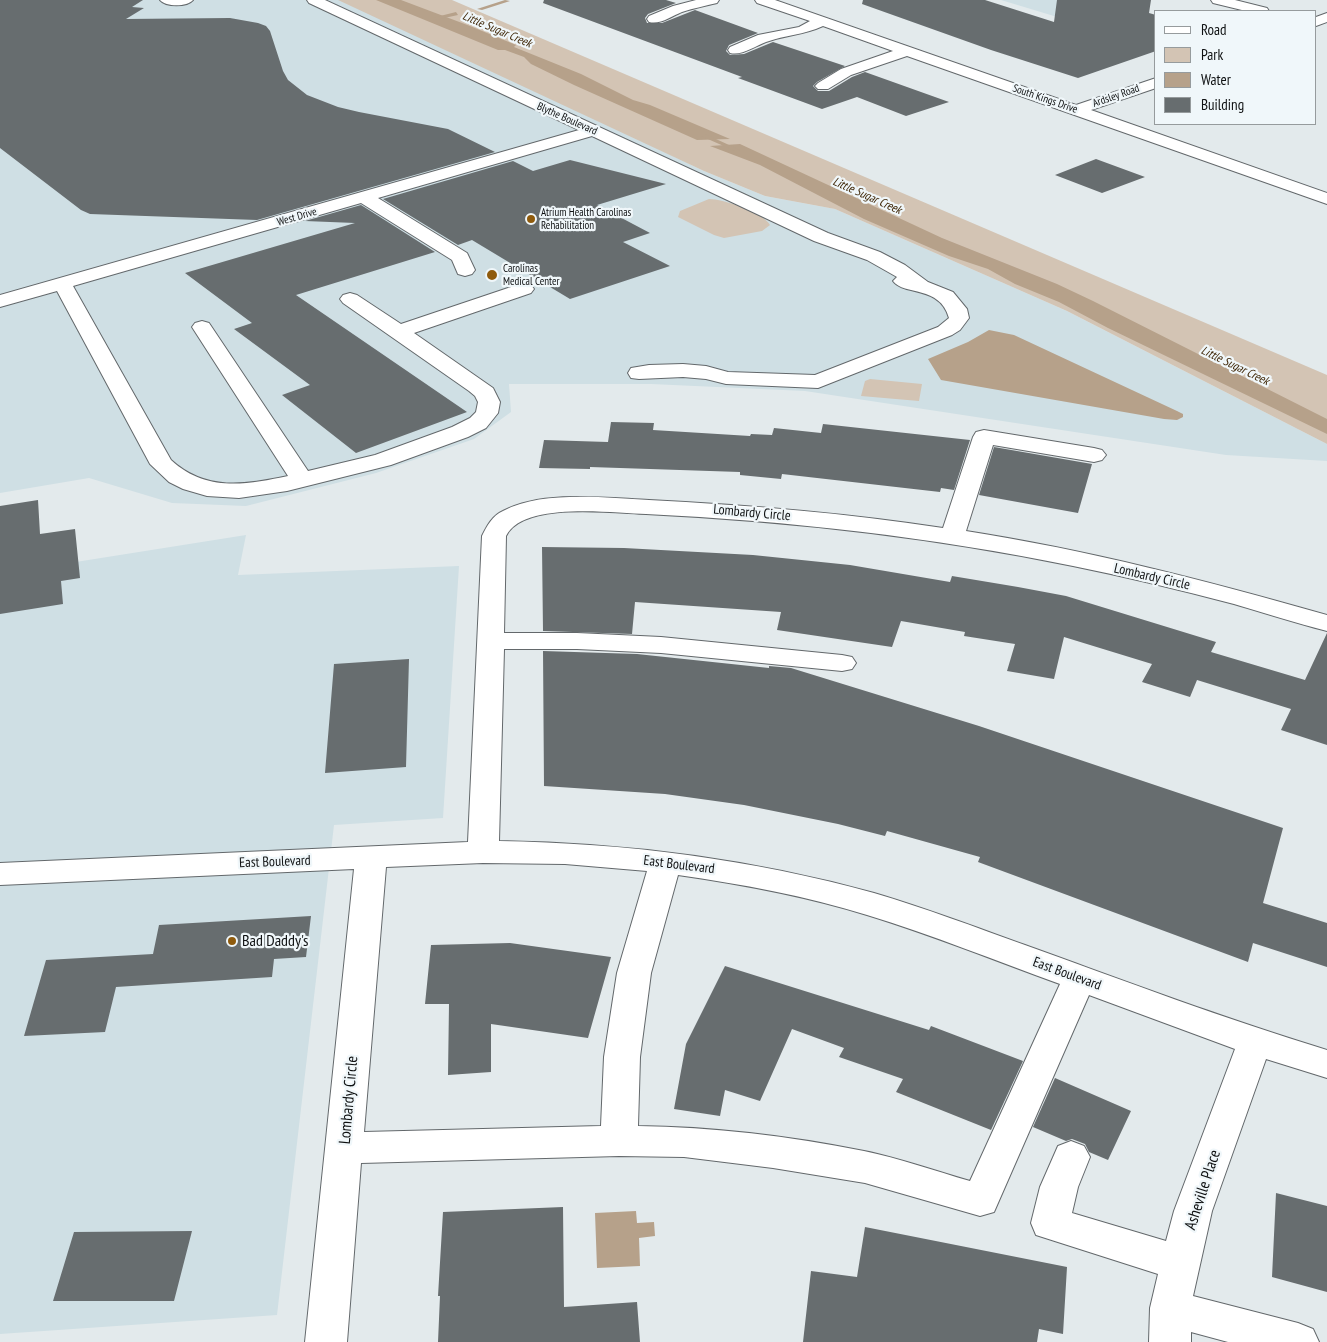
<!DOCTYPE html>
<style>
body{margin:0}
#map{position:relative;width:1327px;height:1342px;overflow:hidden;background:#e3eaec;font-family:"PT Sans Narrow",sans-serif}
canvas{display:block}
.legend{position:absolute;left:1154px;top:10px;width:162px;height:115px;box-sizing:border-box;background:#f0f7fa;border:1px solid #969b9d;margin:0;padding:6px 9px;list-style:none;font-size:15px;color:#0f1112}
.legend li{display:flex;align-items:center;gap:10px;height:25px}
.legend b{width:25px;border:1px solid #969b9d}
</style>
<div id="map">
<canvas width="1327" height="1342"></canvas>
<ul class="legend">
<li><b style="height:6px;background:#fff"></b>Road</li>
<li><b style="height:14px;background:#d3c4b4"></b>Park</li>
<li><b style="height:14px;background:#b6a18a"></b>Water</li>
<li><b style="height:14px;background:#676d6f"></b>Building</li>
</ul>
</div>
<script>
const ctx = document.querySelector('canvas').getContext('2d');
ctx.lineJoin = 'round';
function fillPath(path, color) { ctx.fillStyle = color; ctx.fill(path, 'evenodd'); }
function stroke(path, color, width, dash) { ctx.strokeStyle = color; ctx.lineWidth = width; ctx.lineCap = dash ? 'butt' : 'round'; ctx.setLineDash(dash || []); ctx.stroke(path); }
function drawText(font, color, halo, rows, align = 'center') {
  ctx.font = font + ' "PT Sans Narrow",sans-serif'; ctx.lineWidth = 4.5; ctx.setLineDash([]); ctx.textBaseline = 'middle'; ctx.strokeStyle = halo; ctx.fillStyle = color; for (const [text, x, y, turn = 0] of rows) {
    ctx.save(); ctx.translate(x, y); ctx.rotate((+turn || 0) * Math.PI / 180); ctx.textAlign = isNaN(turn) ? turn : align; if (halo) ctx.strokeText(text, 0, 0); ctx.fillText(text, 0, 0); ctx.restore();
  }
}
fillPath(new Path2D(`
 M0,0H349L704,171L765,196L835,209L1067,311L1327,444V461L1226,455L805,391L651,384H509L511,412L474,439L376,473L246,506L172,503L89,478L0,493Z
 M1001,0H1143L1077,23Z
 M246,535L238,575L459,566L443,818L334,825L277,1315L0,1334V574Z`), '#cfdfe4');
fillPath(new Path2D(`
 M338,0H452L1327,375V444L1067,311L835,209L765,196L704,171Z
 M709,199C723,199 763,212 770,225L762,231L724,238L714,235L678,217L680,211Z
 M870,379L922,384L919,401L861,396L865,381Z`), '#d3c4b4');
fillPath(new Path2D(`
 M376,0H401L470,26L516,45L514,47L581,74L633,100L650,105L730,139L697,140L574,85L531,64L524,57L505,50H498Z
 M740,144L942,238L1057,284L1093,301L1327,419V434L1108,328L1059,302L1015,284L988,269L949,256L864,219L760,165L710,146Z
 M989,330L1014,335L1177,411L1183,414V417L1177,420L1164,419L941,380L928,359L968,342Z
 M636,1211L637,1223L654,1222L655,1236L639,1238L640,1266L597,1268L595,1213Z`), '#b6a18a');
fillPath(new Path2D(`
 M505,0L510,1L482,10L477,9Z
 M456,12L458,15L435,20L432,18Z
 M701,134H705L740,150L735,151L701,136Z`), '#b6a18a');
fillPath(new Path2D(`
 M0,0H143L132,7L144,8L126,19L230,18L258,23L266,26L270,31L283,71L288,80L307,95L338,107L359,112L448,129L495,152L257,220L90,214L81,210L0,148Z
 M544,0H666L676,3L648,14L645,18L647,23H662L695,10L758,33L729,45L726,51L730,55L744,54L773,42L845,66L817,82L813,86L818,91H829L852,77L865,72L949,102L906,116L857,97L822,109L738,78L742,77L543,3Z
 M863,0H985L1054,22L1057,0H1151L1149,13L1156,15V51L1078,78L991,50L862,4Z
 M1096,159L1145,177L1102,193L1055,175Z
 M570,160L666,184L597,205L650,233L623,242L670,266L570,299L472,240L458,245L383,199L513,161L533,171Z
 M361,205L435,252L296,295L467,412L356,453L282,395L310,385L234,329L252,323L185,273L355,223L305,221Z
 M611,422L654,423L653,430L750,436L751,434L772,435L774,428L821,433L823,424L970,440L954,490L941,488L940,492L782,474L781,479L740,475V472L590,467V469L539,468L544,440L608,442Z
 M994,447L1092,464L1078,513L979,495Z
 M38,500L40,534L75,529L80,578L61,581L63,604L0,614V506Z
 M542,547L624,548L753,555L850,565L950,582L952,576L1018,587L1066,596L1216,642L1211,652L1305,680L1327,633V745L1281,730L1291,709L1197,680L1190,697L1142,682L1152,664L1064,637L1054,679L1007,671L1015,644L964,636L965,632L901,621L892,647L777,630L781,612L635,602L632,634L543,631Z
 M543,651L637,654L769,668V666L791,668L979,726L1283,828L1263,903L1327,923V967L1253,943L1248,962L978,862L980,857L887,831L885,836L838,824L744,805L665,794L544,786Z
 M409,659L406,767L325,773L334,664Z
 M311,916L306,957L274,959L272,977L116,987L105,1032L24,1036L46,960L153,954L159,925Z
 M510,943L611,957L588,1038L491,1024V1072L448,1075L449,1004H425L431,945Z
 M725,966L929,1030L931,1026L1023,1061L991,1130L896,1092L903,1079L839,1057L844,1048L792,1029L760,1101L725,1090L720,1116L674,1109L686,1044Z
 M1055,1078L1131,1111L1108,1160L1089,1152L1085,1144L1072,1139L1066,1141L1033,1127Z
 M1276,1193L1327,1206V1292L1272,1277Z
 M563,1207L564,1307L637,1302L640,1342H438L440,1296H438L443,1212Z
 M865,1227L1067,1267L1063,1334L1039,1329L1037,1342H803L811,1271L857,1277Z
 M192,1231L174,1301H53L74,1232Z`), '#676d6f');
const minor = new Path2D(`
 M160,0H193C187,7 166,7 160,0Z
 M307,0H325L828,233L880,252L905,265L928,282L953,292L967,309L969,318L960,330L952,335L818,388L726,384L706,379L683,377L639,379L631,378L628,373L631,368L649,365L683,364L706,366L728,372L815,375L938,327L949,318C940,285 904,296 893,281L897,277L867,260L814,241L592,136L378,198L467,253L475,270L472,274L465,276L458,274L452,260L361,203L73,286L171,460C206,492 245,485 288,476L192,327L195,323L202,321L209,323L308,471L375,455L452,427L470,418L476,412L478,402L475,396L469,391L343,303L340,299L343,295L350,293L357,295L401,324L517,285L524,283L531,285L534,289L531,293L414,333L493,388L500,402L498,413L486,428L468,437L391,465L287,491L239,498L207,496L183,489L169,482L150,464L57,291L0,307V295L579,130L309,3Z
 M696,0H719L717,3C705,6 694,8 682,12C672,16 660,25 649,22L647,19L649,16L673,6Z
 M755,0H775L1076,105L1156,78V88L1091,110L1327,193V204L907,56L851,75L828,89H818L815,86L818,83L841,69L893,51L823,26C804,35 785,35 766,42C755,46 742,56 730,53L728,50L730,47L758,35L799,27L810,21L757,3Z
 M1211,0H1235L1267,8L1269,11H1246L1213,3Z
 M1327,13V22L1316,26V17Z
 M984,430L1094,448L1102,450L1106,455L1102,460L1094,462L993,445L966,531C1088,550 1208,581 1327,615V631C1296,623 1265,613 1234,604C1181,590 1127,577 1073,566C932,537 790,521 646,514C613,513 523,501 506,536L504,633H577L661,637L842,655L852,657L856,663L852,669L842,671L661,653L577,649H504L499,841C626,843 751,859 874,893C925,908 975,927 1025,945C1125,981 1225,1019 1327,1050V1078L1266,1059L1212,1211L1193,1296L1298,1323L1313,1329L1319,1342H1228L1191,1332V1342H1149L1150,1308L1158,1274L1036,1235L1031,1223L1040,1187L1058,1146L1071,1141L1084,1146L1090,1157L1078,1187L1072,1213L1166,1241L1174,1211L1235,1049L1089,995L994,1212L980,1216L865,1183L773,1168L684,1157L619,1156L361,1163L347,1342H305L354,869L0,885V863L468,842L482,536C487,526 492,516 503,511C543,490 605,498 649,500C748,505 845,513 943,528L973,437L976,432ZM483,863L565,864L647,871L617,973L604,1057L601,1126L364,1132L386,867ZM678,875C741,884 806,896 867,915C933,935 996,961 1060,984L970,1181C935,1171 899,1158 864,1151C790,1136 713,1127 638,1126L640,1057L651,973Z`);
stroke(minor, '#63686b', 2);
fillPath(minor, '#fff');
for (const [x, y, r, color] of [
 [531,219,5,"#8f5b0d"],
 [492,275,6,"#8f5b0d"],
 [232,941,5,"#8f5b0d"]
]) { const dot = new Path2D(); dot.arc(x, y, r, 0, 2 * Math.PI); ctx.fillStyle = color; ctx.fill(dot); stroke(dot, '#f0f7fa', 2); }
drawText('11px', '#0f1112', '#f0f7fa', [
 ["Ardsley Road",1116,96,-19],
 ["South Kings Drive",1045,99,19],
 ["Blythe Boulevard",567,119,24],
 ["West Drive",297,217,-16]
]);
drawText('11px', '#0f1112', '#f0f7fa', [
 ["Atrium Health Carolinas",541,213],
 ["Rehabilitation",541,226],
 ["Carolinas",503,269],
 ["Medical Center",503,282]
], 'left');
drawText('italic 12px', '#402809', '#f0f7fa', [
 ["Little Sugar Creek",497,30,23],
 ["Little Sugar Creek",867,196,24],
 ["Little Sugar Creek",1235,366,26]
]);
drawText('14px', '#0f1112', '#f0f7fa', [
 ["Lombardy Circle",752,513,5],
 ["Lombardy Circle",1152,577,13],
 ["East Boulevard",275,862,-2],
 ["East Boulevard",679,865,7],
 ["East Boulevard",1067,974,20]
]);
drawText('16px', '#0f1112', '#f0f7fa', [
 ["Bad Daddy's",242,941]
], 'left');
drawText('16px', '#0f1112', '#f0f7fa', [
 ["Lombardy Circle",349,1100,-85],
 ["Asheville Place",1203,1190,-72]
]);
</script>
